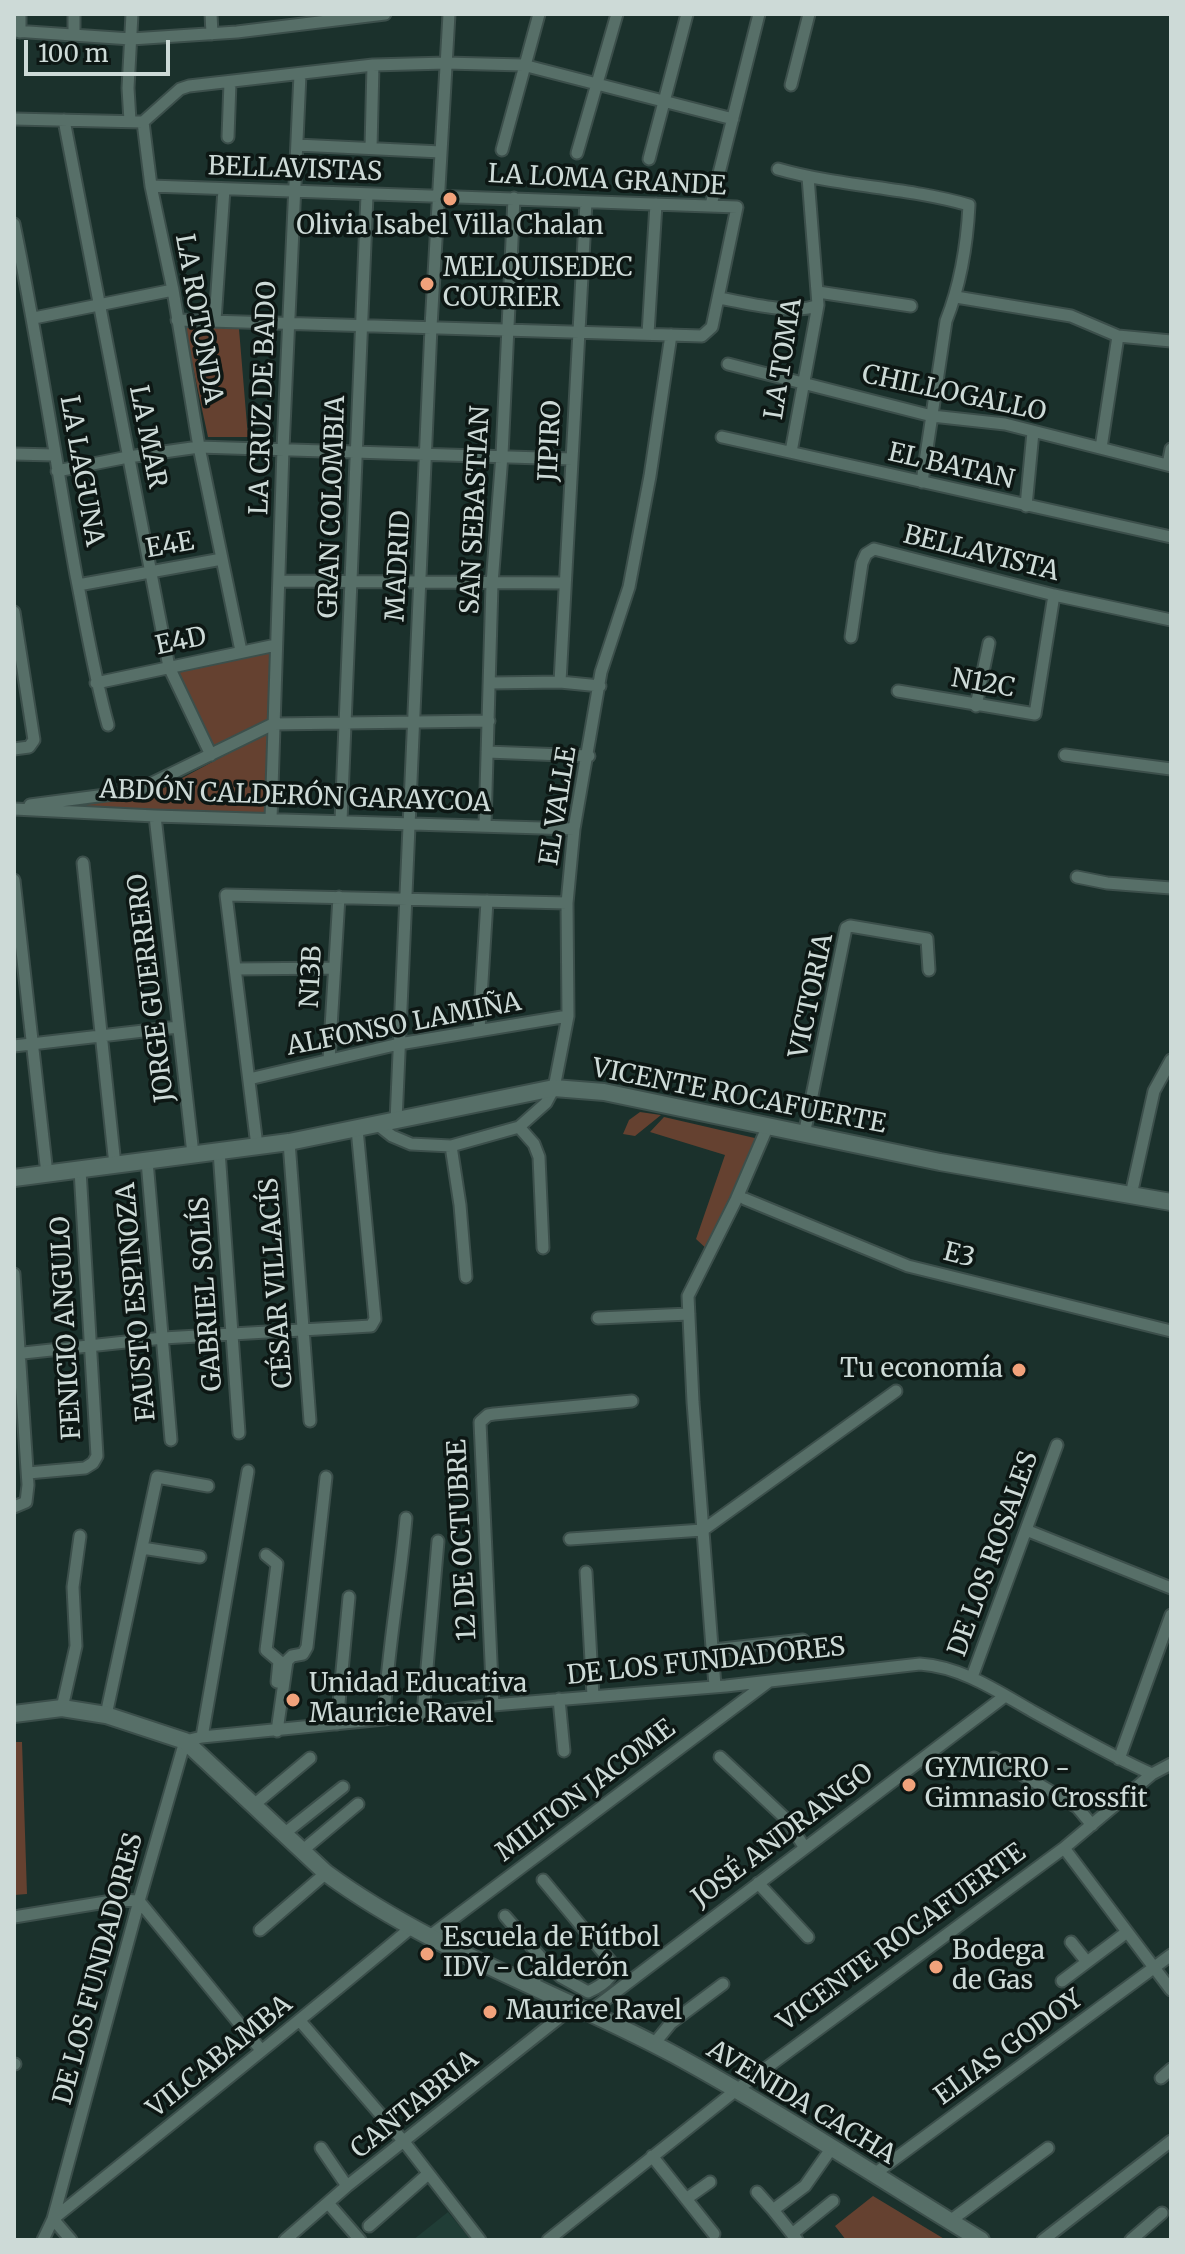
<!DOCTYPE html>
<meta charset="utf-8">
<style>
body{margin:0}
#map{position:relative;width:1185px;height:2254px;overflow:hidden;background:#1b312c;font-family:Merriweather,serif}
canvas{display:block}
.frame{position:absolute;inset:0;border:16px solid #cddad7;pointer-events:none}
.scale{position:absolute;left:24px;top:40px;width:146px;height:36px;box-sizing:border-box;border:4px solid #cddad7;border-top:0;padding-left:10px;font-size:24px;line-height:28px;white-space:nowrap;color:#cddad7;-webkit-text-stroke:6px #0d1714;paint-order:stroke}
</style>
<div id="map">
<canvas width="1185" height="2254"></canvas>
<div class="frame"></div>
<div class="scale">100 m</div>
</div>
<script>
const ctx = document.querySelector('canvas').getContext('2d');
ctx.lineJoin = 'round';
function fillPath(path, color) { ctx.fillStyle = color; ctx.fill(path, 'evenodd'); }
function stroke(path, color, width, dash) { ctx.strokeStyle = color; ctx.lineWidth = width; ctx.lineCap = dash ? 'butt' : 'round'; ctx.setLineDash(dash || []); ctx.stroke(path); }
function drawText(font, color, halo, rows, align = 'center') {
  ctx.font = font + ' Merriweather,serif'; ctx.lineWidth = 7; ctx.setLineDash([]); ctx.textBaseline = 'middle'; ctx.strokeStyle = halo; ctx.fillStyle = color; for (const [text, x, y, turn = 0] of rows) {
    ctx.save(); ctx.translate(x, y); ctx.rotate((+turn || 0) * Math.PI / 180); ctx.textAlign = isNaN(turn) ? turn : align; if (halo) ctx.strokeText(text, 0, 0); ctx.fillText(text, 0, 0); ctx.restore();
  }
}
fillPath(new Path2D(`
 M448,2212L471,2240H413Z`), '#203d36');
fillPath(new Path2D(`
 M184,326L239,329L248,437H208Z
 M271,651L268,721L212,749L174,669Z
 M268,732L265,813L153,811L75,806L160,790Z
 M640,1112L661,1115L635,1136L623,1134L629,1120Z
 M664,1117L759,1139L741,1202L710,1252L696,1239L725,1155L650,1132Z
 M14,1742H22L27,1894L14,1895Z
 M873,2196L946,2240H846L835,2226Z`), '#654130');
const street = new Path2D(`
 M74,14V35
 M211,14L212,34
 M14,31L131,39L237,32L385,14
 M20,32V14
 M791,85L809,14
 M14,119L143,122
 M64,120L169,667L211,755
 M130,121L128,88L132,14
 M143,122L180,89L189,86L373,65L446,63L523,65L733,119
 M143,122L151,186L173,290L199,447L241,651
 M228,137L230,82
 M297,145L441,152
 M371,148L373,65
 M502,150L539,14
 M577,153L617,14
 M649,159L687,14
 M778,169C841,187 907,187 969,205C967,245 961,283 946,321L922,482
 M151,186L737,207L712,327L702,336L177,320
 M711,205L759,14
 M14,224C38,340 55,458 76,575C86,625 94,675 108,725
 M818,292L911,306
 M956,297L1071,316L1118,336L1171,341
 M719,298C744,302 795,316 818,305
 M34,318L173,290
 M215,321L224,189
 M648,334L656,204
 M728,364L932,416L1005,424L1171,466
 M722,437L1171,537
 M1101,448L1118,336
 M791,452L818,305L808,177
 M14,454L54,455
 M1168,465L1171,449
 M57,471L128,457L199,447L572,459
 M1026,506L1033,432
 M280,581L565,583
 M78,585L222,559
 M14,612L34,740L29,747L14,749
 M851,637L862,563L866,554L874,549L1054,595L1171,620
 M560,682L586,202
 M96,683L276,645
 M490,683L560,682L600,686
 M898,691L1035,714L1054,595
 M976,706L989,643
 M487,752L589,756
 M1065,755L1171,769
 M30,805L136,791L273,724L489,721
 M14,809L155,816L574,829
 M155,816L193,1154
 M271,819L283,449L300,74
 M341,821L367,195
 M485,825L492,584L502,455L514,198
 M83,863L115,1165
 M1077,877L1107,883L1171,888
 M14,880L47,1174
 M236,969L334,968
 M479,1030L487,901
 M14,1046L178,1027
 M329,1060L339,897
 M249,1079L399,1044L568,1016
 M396,1121L431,327L449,14
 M378,1125L392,1136L411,1144L451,1146L519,1127L546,1103L554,1088L568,1016L567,903L574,829L601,672L629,587L650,476L671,335
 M519,1127L534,1144L539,1157L543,1248
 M804,1135L846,928L850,926L927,939L929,970
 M289,1142L310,1421
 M257,1146L226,895L567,903
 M451,1146L460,1205L466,1277
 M219,1151L239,1433
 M147,1161L171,1440
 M1131,1195L1154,1091L1171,1060
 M745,1199L908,1266L1171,1331
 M14,1274L28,1485L26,1502L14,1507
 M598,1318L689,1314
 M14,1354L163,1338L371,1326L375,1319L357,1129
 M28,1473L85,1468L93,1463L97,1456L80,1170
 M1026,1530L1171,1588
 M570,1539L703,1530L896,1391
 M142,1548L200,1557
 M266,1555L277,1564L266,1650L279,1661L277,1682
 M586,1572L593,1696
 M713,1650L803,1640
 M972,1677L1057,1445
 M715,1686L693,1402L688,1296L736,1200L767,1128
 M559,1699L564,1751
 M493,1705L480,1422L488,1415L494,1414L632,1401
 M62,1708L76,1646L73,1587L80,1536
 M423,1714L438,1541
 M106,1715L157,1477L208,1486
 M384,1719C387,1652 400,1586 406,1518
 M337,1724L349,1597
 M277,1731L287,1661L292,1656L303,1654L307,1647L326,1477
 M202,1737L248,1471
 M720,1757L786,1819L805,1848
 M994,1758L1077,1807L1092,1825
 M1119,1759L1171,1615
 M255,1804L310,1758
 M285,1833L343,1787
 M1064,1848L1171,1990
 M303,1850L358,1804
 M758,1883L808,1937
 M505,1916L543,1960
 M14,1917L118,1900L139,1901L261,2050
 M260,1930L326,1873
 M430,1936L768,1682
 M1071,1942L1087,1962
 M1062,1981L1127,1932
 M532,1986L543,1960L561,1977L588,1992C599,1987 617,1977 612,1963L543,1880
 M588,2013L1005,1696
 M300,2021L405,2143L480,2240
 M653,2045L671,2023L723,1984
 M14,2064H15
 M1161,2078L1171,2069
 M321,2148L347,2186
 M652,2156L714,2234
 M873,2175L1171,1955
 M757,2192L773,2210
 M686,2199L710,2182
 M328,2203L360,2240
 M53,2219C174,2122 294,2026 412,1927
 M53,2219L71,2240
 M950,2221L1048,2148
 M369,2226L428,2174
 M792,2234L833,2201
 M43,2240L53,2219L139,1901L185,1741L202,1737L384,1719L493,1705L726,1686L920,1664C962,1667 997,1691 1032,1711C1072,1733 1111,1756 1152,1774
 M285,2240L347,2186L574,2006
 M548,2240L735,2091L1064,1848L1152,1774L1171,1764
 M797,2240L773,2210L805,2186L831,2149
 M1043,2240L1171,2141
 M1131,2240L1162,2213`);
const secondary = new Path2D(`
 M14,1178L289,1142L554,1088L604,1092L940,1162L1171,1202
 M14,1714L62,1708L106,1715L185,1741L326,1873C432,1951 560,1993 675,2055C779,2112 879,2178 981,2240`);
stroke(street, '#3c4f4b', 15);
stroke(secondary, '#3c4f4b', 20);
stroke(street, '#576f68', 11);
stroke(secondary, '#576f68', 16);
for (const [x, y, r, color] of [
 [450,199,8,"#f1a27b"],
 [427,284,8,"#f1a27b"],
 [1019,1370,8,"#f1a27b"],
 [293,1700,8,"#f1a27b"],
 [909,1785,8,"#f1a27b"],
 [427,1954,8,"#f1a27b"],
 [936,1967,8,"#f1a27b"],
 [490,2012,8,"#f1a27b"]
]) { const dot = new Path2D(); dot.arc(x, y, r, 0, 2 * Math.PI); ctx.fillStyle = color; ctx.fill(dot); stroke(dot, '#0d1714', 3); }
drawText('26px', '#cddad7', '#0d1714', [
 ["BELLAVISTAS",295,170,2],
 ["LA LOMA GRANDE",607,181,3],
 ["LA ROTONDA",198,319,80],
 ["LA TOMA",784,359,-81],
 ["CHILLOGALLO",954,394,12],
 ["LA CRUZ DE BADO",264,398,-88],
 ["LA MAR",147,437,79],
 ["JIPIRO",551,441,-87],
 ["EL BATAN",951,467,13],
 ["LA LAGUNA",81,471,80],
 ["GRAN COLOMBIA",333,507,-88],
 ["SAN SEBASTIAN",476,510,-87],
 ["E4E",170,546,-10],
 ["BELLAVISTA",981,554,14],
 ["MADRID",399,566,-87],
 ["E4D",181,642,-12],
 ["N12C",983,684,10],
 ["ABDÓN CALDERÓN GARAYCOA",295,797,2],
 ["EL VALLE",559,806,-81],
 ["N13B",312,977,-87],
 ["JORGE GUERRERO",152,988,-97],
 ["VICTORIA",812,996,-78],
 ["ALFONSO LAMIÑA",404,1025,-11],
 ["VICENTE ROCAFUERTE",739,1097,11],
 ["E3",959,1256,14],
 ["CÉSAR VILLACÍS",277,1283,-94],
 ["GABRIEL SOLÍS",207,1294,-94],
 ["FAUSTO ESPINOZA",137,1302,-95],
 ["FENICIO ANGULO",67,1328,-93],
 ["12 DE OCTUBRE",463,1540,-93],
 ["DE LOS ROSALES",994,1554,-70],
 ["DE LOS FUNDADORES",706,1662,-6],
 ["MILTON JACOME",586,1791,-37],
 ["JOSÉ ANDRANGO",783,1836,-37],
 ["VICENTE ROCAFUERTE",902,1938,-36],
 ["DE LOS FUNDADORES",99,1969,-75],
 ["ELIAS GODOY",1009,2048,-36],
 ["VILCABAMBA",220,2057,-39],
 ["AVENIDA CACHA",801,2103,31],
 ["CANTABRIA",415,2105,-39]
]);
drawText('26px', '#cddad7', '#0d1714', [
 ["Olivia Isabel Villa Chalan",450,227,"center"],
 ["MELQUISEDEC",443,269],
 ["COURIER",443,299],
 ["Tu economía",1003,1370,"right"],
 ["Unidad Educativa",309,1685],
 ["Mauricie Ravel",309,1715],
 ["GYMICRO -",925,1770],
 ["Gimnasio Crossfit",925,1800],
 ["Escuela de Fútbol",443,1939],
 ["IDV - Calderón",443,1969],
 ["Bodega",952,1952],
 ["de Gas",952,1982],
 ["Maurice Ravel",506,2012]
], 'left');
</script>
